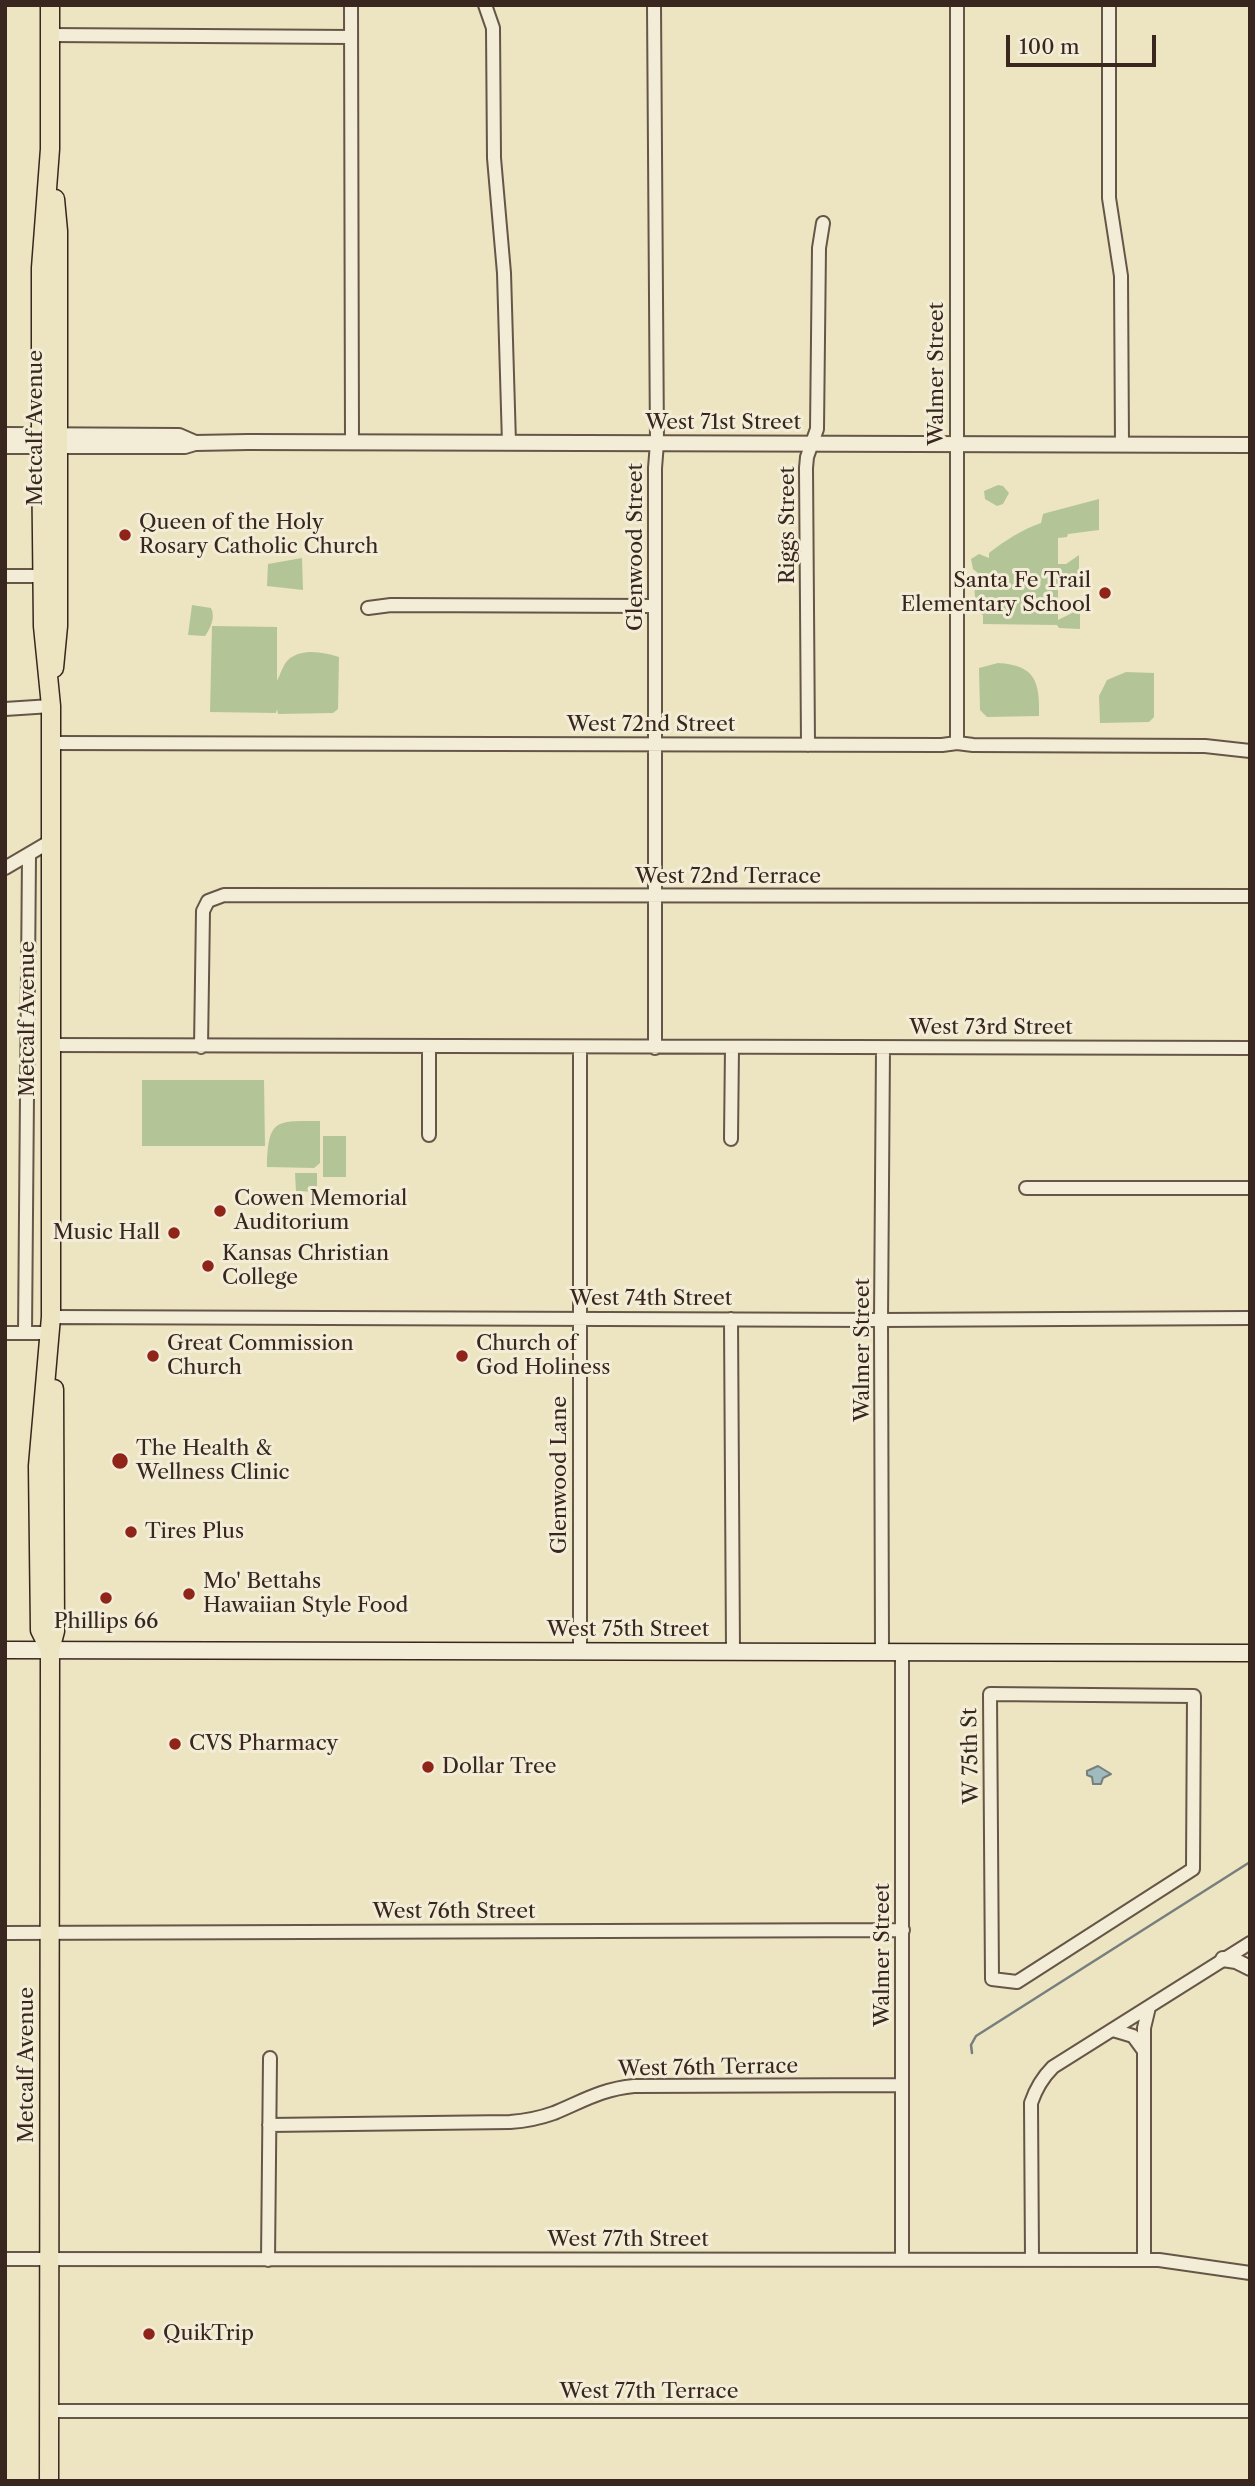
<!DOCTYPE html>
<style>
body{margin:0}
#map{position:relative;width:1255px;height:2486px;overflow:hidden;background:#ede4c1;font-family:"Libre Caslon Text",serif}
canvas{display:block}
.frame{position:absolute;inset:0;border:7px solid #38261f;pointer-events:none}
.scale{position:absolute;left:1006px;top:35px;width:150px;height:32px;box-sizing:border-box;border:4px solid #38261f;border-top:0;padding-left:9px;font-size:21px;line-height:24px;white-space:nowrap;color:#38261f;-webkit-text-stroke:5px #f3edd7;paint-order:stroke}
</style>
<div id="map">
<canvas width="1255" height="2486"></canvas>
<div class="frame"></div>
<div class="scale">100 m</div>
</div>
<script>
const ctx = document.querySelector('canvas').getContext('2d');
ctx.lineJoin = 'round';
function fillPath(path, color) { ctx.fillStyle = color; ctx.fill(path, 'evenodd'); }
function stroke(path, color, width, dash) { ctx.strokeStyle = color; ctx.lineWidth = width; ctx.lineCap = dash ? 'butt' : 'round'; ctx.setLineDash(dash || []); ctx.stroke(path); }
function drawText(font, color, halo, rows, align = 'center') {
  ctx.font = font + ' "Libre Caslon Text",serif'; ctx.lineWidth = 6; ctx.setLineDash([]); ctx.textBaseline = 'middle'; ctx.strokeStyle = halo; ctx.fillStyle = color; for (const [text, x, y, turn = 0] of rows) {
    ctx.save(); ctx.translate(x, y); ctx.rotate((+turn || 0) * Math.PI / 180); ctx.textAlign = isNaN(turn) ? turn : align; if (halo) ctx.strokeText(text, 0, 0); ctx.fillText(text, 0, 0); ctx.restore();
  }
}
fillPath(new Path2D(`
 M998,485L1003,486L1009,493L1003,504L997,506L985,499L984,491Z
 M1099,499V530L1068,534L1067,537L1058,538V564H1066L1079,555V575H1058V620L1080,609V629L1059,628L1057,625L983,624V615L979,613C975,603 972,582 978,573L973,569L971,559L979,554L989,558V553C1006,540 1021,530 1041,523L1043,514L1046,513Z
 M302,558L303,590L267,586L268,564Z
 M192,605L211,608C216,617 210,629 205,636L188,635Z
 M212,626L277,627V681C280,675 283,665 288,660C302,648 322,652 339,657L338,709L333,713L278,714L277,709L276,713L210,712Z
 M998,663C1035,665 1040,681 1039,716L987,717L980,710L979,668Z
 M1126,672L1154,673V717L1149,722L1100,723L1099,696L1107,680Z
 M142,1080H264L265,1146H142Z
 M320,1121V1163L314,1168L267,1167C268,1118 276,1121 320,1121Z
 M323,1136H346V1177H323Z
 M295,1173H317V1192L296,1191Z`), '#b3c597');
const water = new Path2D(`
 M1098,1766L1111,1774L1103,1778L1101,1784H1093L1092,1777L1087,1775V1771Z`);
fillPath(water, '#9fbbbe');
stroke(water, '#767f7e', 2);
stroke(new Path2D(`
 M972,2053L971,2045L976,2036L1250,1862`), '#767f7e', 2.5);
const minor = new Path2D(`
 M351,5L352,443
 M485,5L493,28L494,158L504,273L509,443
 M654,5L657,443L655,468V1048
 M1109,5V198L1121,276L1122,445
 M50,35L351,37
 M5,576H42
 M368,608L391,605L654,606
 M5,709L51,706
 M51,743L942,745L957,743L973,745L1205,746L1250,751
 M957,743V5
 M808,745L806,468L807,457L817,429L819,248L823,223
 M5,868L51,841
 M51,1045L1250,1048
 M201,1047L203,911L208,901L224,895L1250,896
 M429,1047V1135
 M580,1047V1650
 M731,1139L732,1047
 M1026,1188H1250
 M51,1317L881,1320L1250,1318
 M731,1319L733,1651
 M5,1333H51
 M25,1333L29,855
 M882,1652L881,1320L883,1048
 M990,1694L1194,1696L1193,1869L1017,1982L992,1979Z
 M5,1933L903,1930
 M1113,2030L1133,2036L1144,2051
 M269,2125L510,2122C525,2121 540,2118 554,2113C583,2101 602,2089 634,2086L902,2085
 M5,2259L1159,2260L1250,2273
 M902,2259V1652
 M1032,2259L1031,2103C1036,2088 1042,2078 1053,2067L1250,1943
 M268,2260L270,2058
 M1144,2260V2028L1149,2007
 M49,2411H1250`);
const tertiary = new Path2D(`
 M5,435L179,436L195,443
 M5,446H185L195,443L248,442L1250,445
 M1223,1959L1236,1961L1250,1968`);
const secondary = new Path2D(`
 M5,1650L1250,1653`);
const primary = new Path2D(`
 M54,668L58,626V231L55,199
 M50,1650L40,1630L38,1466L51,1317V706L43,626L41,446V268L50,149V5
 M49,2481L50,1650L55,1631L54,1389`);
stroke(minor, '#655648', 16);
stroke(tertiary, '#655648', 18);
stroke(secondary, '#38261f', 19);
stroke(primary, '#38261f', 21);
stroke(minor, '#f3edd7', 12);
stroke(tertiary, '#f3edd7', 14);
stroke(secondary, '#f3edd7', 16);
stroke(primary, '#ede4c1', 18);
for (const [x, y, r, color] of [
 [125,535,7,"#8f2418"],
 [1105,593,7,"#8f2418"],
 [220,1211,7,"#8f2418"],
 [174,1233,7,"#8f2418"],
 [208,1266,7,"#8f2418"],
 [153,1356,7,"#8f2418"],
 [462,1356,7,"#8f2418"],
 [120,1461,9,"#8f2418"],
 [131,1532,7,"#8f2418"],
 [189,1594,7,"#8f2418"],
 [106,1598,7,"#8f2418"],
 [175,1744,7,"#8f2418"],
 [428,1767,7,"#8f2418"],
 [149,2334,7,"#8f2418"]
]) { const dot = new Path2D(); dot.arc(x, y, r, 0, 2 * Math.PI); ctx.fillStyle = color; ctx.fill(dot); stroke(dot, '#f3edd7', 2.5); }
drawText('21px', '#38261f', '#f3edd7', [
 ["Walmer Street",937,374,-90],
 ["West 71st Street",723,423],
 ["Metcalf Avenue",36,428,-90],
 ["Riggs Street",788,525,-90],
 ["Glenwood Street",636,547,-90],
 ["West 72nd Street",651,725],
 ["West 72nd Terrace",728,877],
 ["Metcalf Avenue",28,1019,-90],
 ["West 73rd Street",991,1028],
 ["West 74th Street",651,1299],
 ["Walmer Street",863,1350,-90],
 ["Glenwood Lane",560,1475,-90],
 ["West 75th Street",628,1630],
 ["W 75th St",971,1756,-91],
 ["West 76th Street",454,1912],
 ["Walmer Street",883,1955,-90],
 ["Metcalf Avenue",27,2065,-90],
 ["West 76th Terrace",708,2068,-1],
 ["West 77th Street",628,2240],
 ["West 77th Terrace",649,2392]
]);
drawText('21px', '#38261f', '#f3edd7', [
 ["Queen of the Holy",139,523],
 ["Rosary Catholic Church",139,547],
 ["Santa Fe Trail",1091,581,"right"],
 ["Elementary School",1091,605,"right"],
 ["Cowen Memorial",234,1199],
 ["Auditorium",234,1223],
 ["Music Hall",160,1233,"right"],
 ["Kansas Christian",222,1254],
 ["College",222,1278],
 ["Great Commission",167,1344],
 ["Church",167,1368],
 ["Church of",476,1344],
 ["God Holiness",476,1368],
 ["The Health &",136,1449],
 ["Wellness Clinic",136,1473],
 ["Tires Plus",145,1532],
 ["Mo' Bettahs",203,1582],
 ["Hawaiian Style Food",203,1606],
 ["Phillips 66",106,1622,"center"],
 ["CVS Pharmacy",189,1744],
 ["Dollar Tree",442,1767],
 ["QuikTrip",163,2334]
], 'left');
</script>
